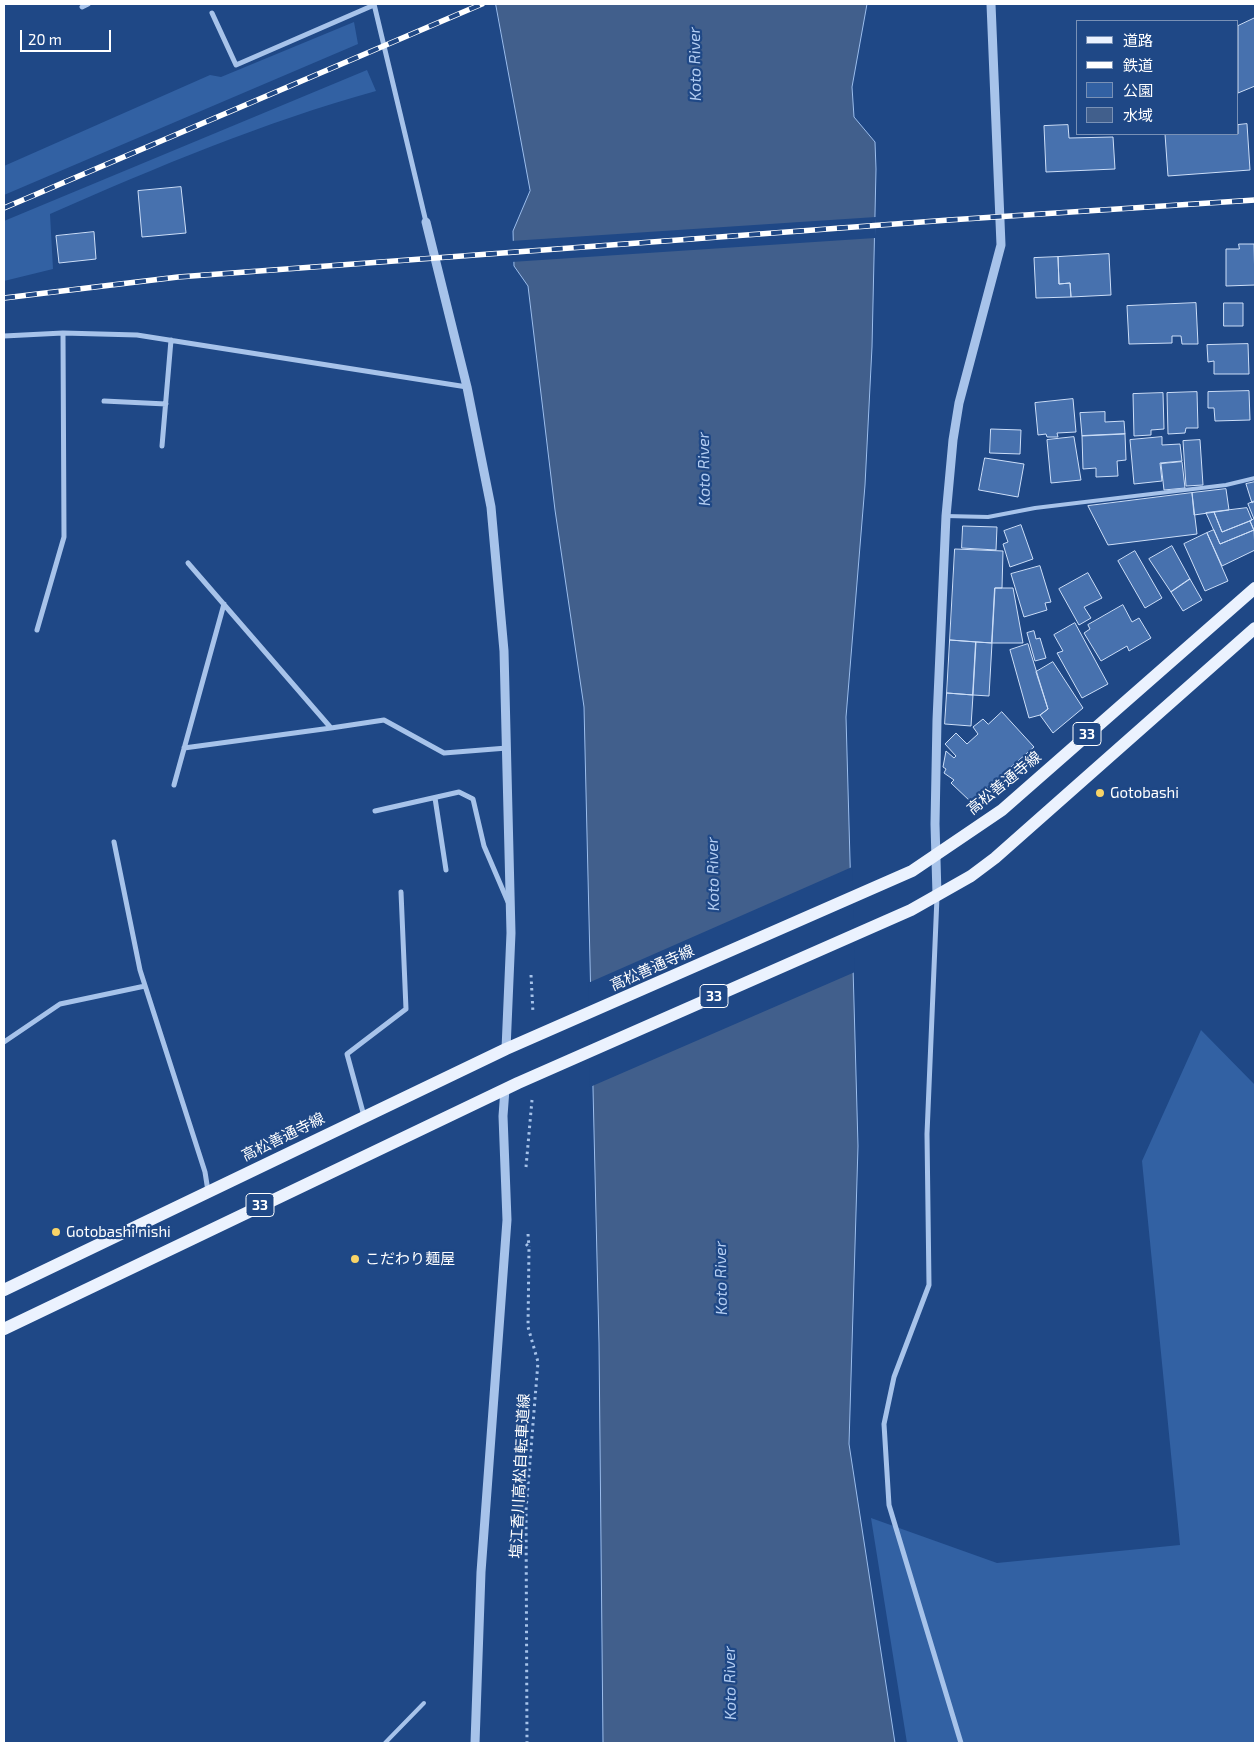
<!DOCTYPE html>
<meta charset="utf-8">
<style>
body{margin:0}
#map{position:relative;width:1259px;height:1747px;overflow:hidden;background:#1f4886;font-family:"Exo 2","Noto Sans JP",sans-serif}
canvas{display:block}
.frame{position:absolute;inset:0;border:5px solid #fff;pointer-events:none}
.legend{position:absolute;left:1076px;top:20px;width:162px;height:115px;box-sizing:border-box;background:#1f4886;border:1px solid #7991b6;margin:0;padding:6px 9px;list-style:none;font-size:15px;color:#fff}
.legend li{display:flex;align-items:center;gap:10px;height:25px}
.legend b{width:25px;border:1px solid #7991b6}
.scale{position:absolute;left:20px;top:30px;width:91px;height:22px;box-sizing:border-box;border:2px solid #fff;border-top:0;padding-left:6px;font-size:15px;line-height:18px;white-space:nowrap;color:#fff;-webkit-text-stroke:4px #1f4886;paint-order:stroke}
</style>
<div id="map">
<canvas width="1259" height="1747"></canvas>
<div class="frame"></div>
<ul class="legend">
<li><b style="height:6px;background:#ebf2fe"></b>道路</li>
<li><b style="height:6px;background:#fff"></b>鉄道</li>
<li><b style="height:14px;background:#3261a3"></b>公園</li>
<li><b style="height:14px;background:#415f8c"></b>水域</li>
</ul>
<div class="scale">20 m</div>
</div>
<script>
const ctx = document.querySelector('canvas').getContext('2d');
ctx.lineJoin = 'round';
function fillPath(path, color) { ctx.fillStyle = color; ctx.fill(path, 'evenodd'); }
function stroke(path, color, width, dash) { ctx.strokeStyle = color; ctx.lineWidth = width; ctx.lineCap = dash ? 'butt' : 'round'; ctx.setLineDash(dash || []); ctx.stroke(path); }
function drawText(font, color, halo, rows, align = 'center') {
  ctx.font = font + ' "Exo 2","Noto Sans JP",sans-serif'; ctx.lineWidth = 4.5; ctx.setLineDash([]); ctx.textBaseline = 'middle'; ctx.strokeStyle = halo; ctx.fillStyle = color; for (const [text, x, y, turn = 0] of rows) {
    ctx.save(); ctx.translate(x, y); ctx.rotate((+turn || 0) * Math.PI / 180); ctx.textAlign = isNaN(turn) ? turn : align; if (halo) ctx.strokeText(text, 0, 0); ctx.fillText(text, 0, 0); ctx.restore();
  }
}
fillPath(new Path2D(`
 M354,22L358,44L4,195V166L210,75L221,77Z
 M367,70L376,91C264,122 157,167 50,214L53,269L4,281V221Z
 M1201,1030L1255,1085V1743H907L871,1518L997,1563L1180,1545L1142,1161Z`), '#3261a3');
const water = new Path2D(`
 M496,4H867L852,87L854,117L875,142L876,169L872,347L865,485L846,717L858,1146L849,1444L895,1743H603L599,1343L584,707L555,510L528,286L514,266L513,231L530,191Z`);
fillPath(water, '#415f8c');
stroke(water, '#9bbdec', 1);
fillPath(new Path2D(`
 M876,217L875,238L511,262V241Z
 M852,867L855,972L590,1087L588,983Z`), '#1f4886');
const building = new Path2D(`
 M1255,18V86L1238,93V26Z
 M1247,124L1250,170L1168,176L1165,134H1238V125Z
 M1068,125L1069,138L1113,137L1115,169L1046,172L1044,126Z
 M181,187L186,233L142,237L138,191Z
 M94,232L96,259L59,263L56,236Z
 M1239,244H1254L1255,285L1226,286V249H1239Z
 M1109,254L1111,295L1071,297L1070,283L1059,284L1058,257Z
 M1058,257L1059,284L1070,283L1071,297L1036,298L1034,258Z
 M1196,303L1198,344H1182L1181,336H1172V343L1129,344L1127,306Z
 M1224,303H1243V326H1224Z
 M1248,344L1249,374H1214V361L1208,362L1207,345Z
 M1249,391L1250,420L1215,421L1214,408H1208V392Z
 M1197,392L1198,428H1186L1185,433L1168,434L1167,393Z
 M1163,393L1164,429L1151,430V435L1134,436L1133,394Z
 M1073,399L1076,432L1057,433L1058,437H1047L1046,434L1038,435L1035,403Z
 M1105,412V422L1124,421L1125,434L1082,436L1080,413Z
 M991,429L1021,430L1020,454L990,453Z
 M1125,434L1126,460L1117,461L1118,476L1096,477V468L1083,469L1082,436Z
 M1074,437L1081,480L1051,483L1047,440Z
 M1162,437V445L1180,444L1182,461L1160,463L1162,481L1134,484L1130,440Z
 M1200,440L1203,485L1186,486L1183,441Z
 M985,458L1024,464L1018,497L979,490Z
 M1182,462L1185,488L1164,490L1161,464Z
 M1255,482V501L1252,503L1246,484Z
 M1226,489L1229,510L1194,515L1192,493Z
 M1192,493L1197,534L1108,545L1088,506Z
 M1255,501V519H1254L1248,504Z
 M1247,508L1252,520L1222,532L1214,512Z
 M1214,512L1222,532L1250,521L1254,530L1220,544L1206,513Z
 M1254,519H1255V533L1250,521Z
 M1021,525L1033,559L1010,567L1003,544L1008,542L1004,531Z
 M963,526L997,527L996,550L962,548Z
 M1214,530L1220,544L1254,530L1255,550L1222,566L1207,533Z
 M1207,533L1228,581L1205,591L1184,544Z
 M1172,546L1190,579L1171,592L1149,559Z
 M955,549L1003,551L1002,588H995L992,643L950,640Z
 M1135,551L1162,598L1145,608L1118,561Z
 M1040,566L1051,602L1045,603L1047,610L1024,617L1011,574Z
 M1088,573L1102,598L1084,607L1091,618L1079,625L1059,589Z
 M1190,579L1202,600L1183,611L1171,592Z
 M995,588H1013L1023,643H992Z
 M1123,605L1132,622L1139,618L1151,638L1129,651L1127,646L1101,661L1084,633L1090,629L1088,625Z
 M1075,623L1108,684L1082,698L1057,653L1063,651L1054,635Z
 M1034,631L1036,639L1040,638L1046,658L1035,661L1027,633Z
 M950,640L976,642L973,695L947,693Z
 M976,642L992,643L989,696L973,695Z
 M1028,644L1048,709L1040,715L1029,718L1010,650Z
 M1053,662L1083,708L1053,733L1040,715L1048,709L1036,672Z
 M947,693L973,695L971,726L945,724Z
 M1002,712L1034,747L971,802L951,783L954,780L944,773L946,769L943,767L946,751L954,758L956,756L945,744L956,733L967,744L978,734L973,727L983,719L988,724Z`);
fillPath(building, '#4771ae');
stroke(building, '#ccdef8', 1);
stroke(new Path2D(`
 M531,975L533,1013
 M526,1167L532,1100
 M528,1234L529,1247
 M526,1244L529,1247L528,1327L538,1362L526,1510L527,1743`), '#a7c3ea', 3, [2.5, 4]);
stroke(new Path2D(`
 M946,516L988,517L1035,508L1226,485L1255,478
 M385,1743L424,1703`), '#a7c3ea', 4);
stroke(new Path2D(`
 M374,4L426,222
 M82,7L88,4
 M212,13L236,65L374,5
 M4,336L63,333L137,335L467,387
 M104,401L166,404
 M162,446L171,340
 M188,563L331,728L384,720L444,753L507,748
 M37,630L64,537L63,333
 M184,748L331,728
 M174,785L224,604
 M435,798L446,870
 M375,811L459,792L473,799L484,846L508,902
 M114,842L140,970L205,1172L208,1191
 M937,897L927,1134L929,1285L894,1377L884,1424L889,1505L961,1743
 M4,1042L60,1004L145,986
 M364,1116L347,1054L406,1009L401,892`), '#a7c3ea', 5);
stroke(new Path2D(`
 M426,222L467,387L491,507L504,651L511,933L506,1049
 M937,895L935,824L937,720L946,516L953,440L959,403L1001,245L991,4
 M475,1743L481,1572L507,1220L503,1116L505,1089`), '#a7c3ea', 9);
stroke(new Path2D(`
 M4,1290L506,1049L912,871L1002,810L1255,588
 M4,1329L518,1083L911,910L971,876L995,858L1255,628`), '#ebf2fe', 12);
const rail = new Path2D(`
 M4,208L482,4
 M4,298L178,277L949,220L1255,200`);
stroke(rail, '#fff', 5.5);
stroke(rail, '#1f4886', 4, [11]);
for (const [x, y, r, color] of [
 [1100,793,5,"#f9d467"],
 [56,1232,5,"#f9d467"],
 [355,1259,5,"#f9d467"]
]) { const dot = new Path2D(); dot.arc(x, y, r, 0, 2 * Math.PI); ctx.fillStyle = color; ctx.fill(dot); stroke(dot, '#1f4886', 2); }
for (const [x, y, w] of [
 [1087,734,28],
 [714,996,28],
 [260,1205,28]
]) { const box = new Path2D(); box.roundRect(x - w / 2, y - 11.5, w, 23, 4); ctx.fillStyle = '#1f4886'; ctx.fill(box); stroke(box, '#fff', 1); }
drawText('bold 14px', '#fff', null, [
 ["33",1087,734],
 ["33",714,996],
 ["33",260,1205]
]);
drawText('15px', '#fff', '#1f4886', [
 ["高松善通寺線",1004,783,-39],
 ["高松善通寺線",652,968,-24],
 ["高松善通寺線",283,1137,-26],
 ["塩江香川高松自転車道線",520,1476,-87]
]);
drawText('15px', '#fff', '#1f4886', [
 ["Gotobashi",1110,793],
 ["Gotobashi nishi",66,1232],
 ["こだわり麺屋",365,1259]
], 'left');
drawText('italic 16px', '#b3cdf2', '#1f4886', [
 ["Koto River",695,64,-91],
 ["Koto River",704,469,-91],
 ["Koto River",713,874,-91],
 ["Koto River",721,1278,-91],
 ["Koto River",730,1683,-91]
]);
</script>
